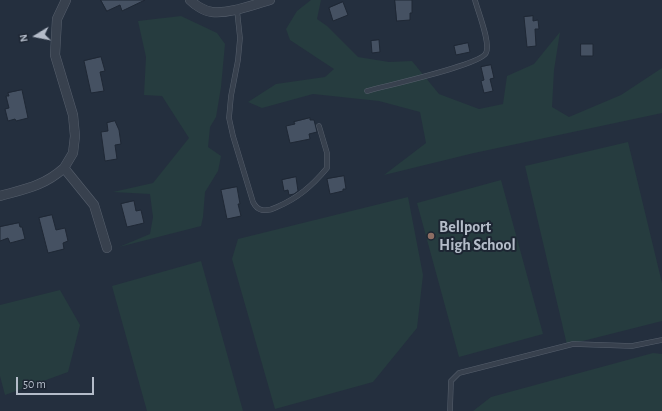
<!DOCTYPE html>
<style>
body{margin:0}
#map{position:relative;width:662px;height:411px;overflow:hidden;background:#242f3e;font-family:"Alegreya Sans",sans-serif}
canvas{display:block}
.north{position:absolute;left:16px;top:16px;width:40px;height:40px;-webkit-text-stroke:3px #1d2633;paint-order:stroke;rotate:260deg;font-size:11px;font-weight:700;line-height:16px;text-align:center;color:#b4bcc9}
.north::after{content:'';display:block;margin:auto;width:14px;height:18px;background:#b4bcc9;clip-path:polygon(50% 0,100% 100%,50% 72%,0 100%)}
.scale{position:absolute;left:16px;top:377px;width:78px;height:18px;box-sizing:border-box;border:2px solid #b4bcc9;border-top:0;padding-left:5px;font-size:12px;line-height:14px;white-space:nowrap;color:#b4bcc9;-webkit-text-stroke:3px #1d2633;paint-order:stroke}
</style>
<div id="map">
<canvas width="662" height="411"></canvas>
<div class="north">N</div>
<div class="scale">50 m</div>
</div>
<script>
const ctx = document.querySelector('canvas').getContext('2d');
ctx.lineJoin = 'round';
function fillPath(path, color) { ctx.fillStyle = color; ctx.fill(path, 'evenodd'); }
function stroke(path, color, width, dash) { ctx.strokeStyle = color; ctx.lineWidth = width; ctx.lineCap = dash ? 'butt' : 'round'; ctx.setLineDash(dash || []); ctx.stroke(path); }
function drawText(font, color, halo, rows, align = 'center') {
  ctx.font = font + ' "Alegreya Sans",sans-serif'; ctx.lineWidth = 4; ctx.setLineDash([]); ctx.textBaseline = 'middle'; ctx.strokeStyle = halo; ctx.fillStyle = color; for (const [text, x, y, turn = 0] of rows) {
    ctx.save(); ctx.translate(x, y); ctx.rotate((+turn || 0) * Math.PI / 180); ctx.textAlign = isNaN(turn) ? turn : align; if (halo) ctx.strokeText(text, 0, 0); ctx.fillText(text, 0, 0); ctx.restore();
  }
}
fillPath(new Path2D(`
 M311,0H321L317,19L327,26L358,57L389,62L412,61L439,94L479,109L503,104L507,76L534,64L560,32L554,70L552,107L569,117L621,95L662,68V113L474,153L384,175L426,143L420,112L379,101L313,94L262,108L248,102L276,84L325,77L334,69L290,40L286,29L297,11Z
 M181,16L217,33L225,44L221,87L216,117L210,127L208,147L221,156L218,171L205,192L203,217L201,226L119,247L150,234L153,217L150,194L113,192L153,183L189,138L162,96L144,95L146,57L138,21Z
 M628,142L662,283V321L567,345L525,166Z
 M501,180L543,334L459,357L417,203Z
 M408,197L423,275L417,328L373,382L275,409L232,259L238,239Z
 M201,261L243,411H147L112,286Z
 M60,290L80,325L68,372L5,395L0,376V305Z
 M653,353L662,354V411H473L491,397Z`), '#263c3f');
const building = new Path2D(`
 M101,0H145L122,11L120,5L107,11Z
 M395,0H412V13H410V20L397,21Z
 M343,2L348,15L333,21L329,8Z
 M533,16V21L538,20L539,29H535L536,46L527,47L524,17Z
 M379,40L380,52L372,53L371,41Z
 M468,43L470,52L456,55L454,46Z
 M581,44H593V56H581Z
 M101,57L105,71L100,72L104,91L91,93L84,61Z
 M491,65L494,78L490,79L493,91L484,93L481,81L484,80L481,67Z
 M22,90L28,118L16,121L15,119L8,121L5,109L9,108L6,96H9L8,93Z
 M310,118V120H314L317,132L309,134L310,139L290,143L286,126L295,124L294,122Z
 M115,121L119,130L121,144L115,145L117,159L105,161L101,132L108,131L107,123Z
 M344,176L346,189H343V191L330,194L327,179Z
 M296,177L298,191L294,194L289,195L288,190L284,191L282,180Z
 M237,187L240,204H238L241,216L227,219L221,190Z
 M134,201L136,211L141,210L144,223L127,227L121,204Z
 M52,215L56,230L65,228L68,241L63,243L64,249L48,253L39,218Z
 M19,223L20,227H22L25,239L10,243L8,238L0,241V227Z`);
fillPath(building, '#455162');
stroke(building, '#1f2835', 1);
const lane = new Path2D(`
 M237,10L240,38L238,60L231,96L229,118L233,136L253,202C255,206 257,209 262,210C267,211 273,209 277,207C298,198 312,186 327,168V153L319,126
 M367,91C384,86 481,65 486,53C491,43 478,12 475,0
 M450,411L451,381L459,373L573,344L632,346L662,340`);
const street = new Path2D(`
 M66,0L57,19L55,55L73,115L75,136L73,153L64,168L94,205L107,248
 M190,0C195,5 204,11 212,12C230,14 252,5 270,0
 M0,196C25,189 44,186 64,168`);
stroke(lane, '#565f6c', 5.5);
stroke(street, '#565f6c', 10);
stroke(lane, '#38414e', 4.5);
stroke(street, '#38414e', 9);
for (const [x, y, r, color] of [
 [431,236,4,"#8d6e63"]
]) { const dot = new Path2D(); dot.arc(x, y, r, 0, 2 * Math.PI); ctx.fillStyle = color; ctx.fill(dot); stroke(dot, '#1d2633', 1.5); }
drawText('bold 16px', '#b4bcc9', '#1d2633', [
 ["Bellport",439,227],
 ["High School",439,245]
], 'left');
</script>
